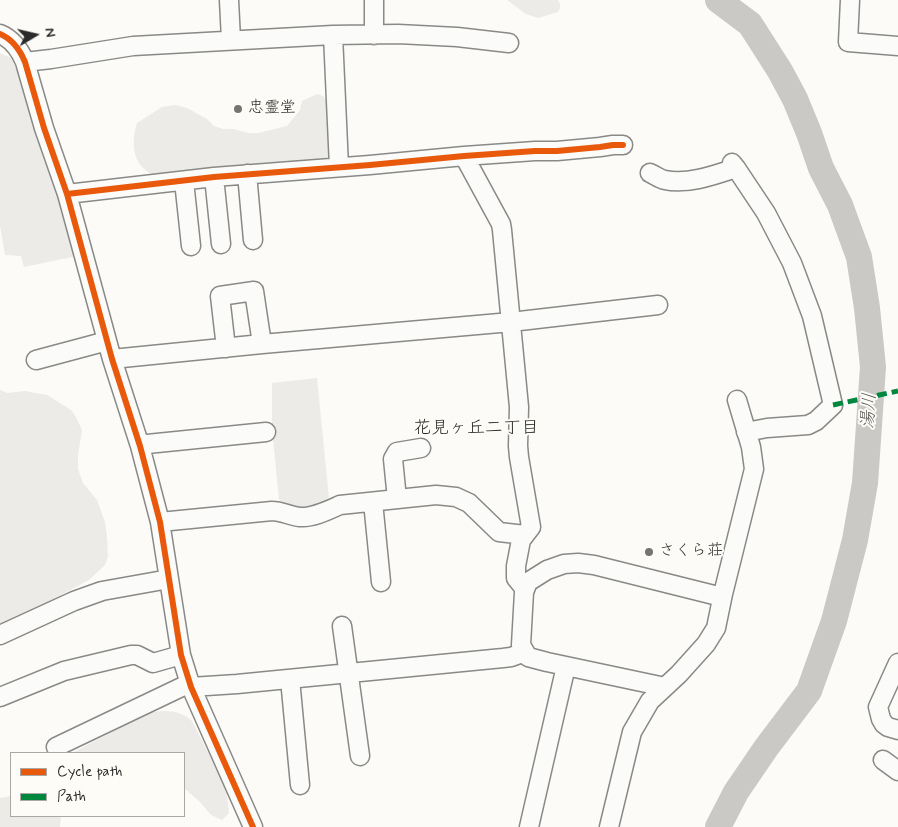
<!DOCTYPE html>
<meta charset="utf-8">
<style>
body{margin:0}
#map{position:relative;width:898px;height:827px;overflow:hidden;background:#fcfbf8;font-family:Mynerve,sans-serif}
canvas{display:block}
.legend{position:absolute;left:10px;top:752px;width:175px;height:65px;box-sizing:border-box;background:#fdfcf7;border:1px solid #a9a8a5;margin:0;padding:6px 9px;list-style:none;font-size:15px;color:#2b2b2b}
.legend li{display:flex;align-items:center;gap:10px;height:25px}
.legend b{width:25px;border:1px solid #a9a8a5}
.north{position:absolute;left:10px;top:10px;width:50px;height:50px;-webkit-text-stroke:4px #fdfcf7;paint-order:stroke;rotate:81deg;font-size:14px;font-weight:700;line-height:20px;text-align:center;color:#2b2b2b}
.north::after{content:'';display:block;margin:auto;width:18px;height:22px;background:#2b2b2b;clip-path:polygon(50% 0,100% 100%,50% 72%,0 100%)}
</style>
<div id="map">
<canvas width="898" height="827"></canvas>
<ul class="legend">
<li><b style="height:6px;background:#e8590c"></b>Cycle path</li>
<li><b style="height:6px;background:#00873e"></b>Path</li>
</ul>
<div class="north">N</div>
</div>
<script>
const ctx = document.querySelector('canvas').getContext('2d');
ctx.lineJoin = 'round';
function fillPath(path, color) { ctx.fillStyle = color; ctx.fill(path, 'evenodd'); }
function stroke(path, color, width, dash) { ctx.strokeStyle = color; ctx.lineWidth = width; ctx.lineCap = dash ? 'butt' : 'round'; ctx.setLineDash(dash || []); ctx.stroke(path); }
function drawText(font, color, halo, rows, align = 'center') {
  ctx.font = font + ' Mynerve,"Klee One",sans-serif'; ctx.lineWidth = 4; ctx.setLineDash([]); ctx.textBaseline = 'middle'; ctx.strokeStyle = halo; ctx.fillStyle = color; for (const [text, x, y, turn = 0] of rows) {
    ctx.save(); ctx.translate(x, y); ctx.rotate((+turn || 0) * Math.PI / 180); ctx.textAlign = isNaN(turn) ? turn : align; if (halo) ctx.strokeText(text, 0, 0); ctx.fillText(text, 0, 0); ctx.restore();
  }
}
fillPath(new Path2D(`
 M507,0H558C561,5 561,7 558,12L538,18L526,14Z
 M0,53L11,58L21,79L77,256L24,267L21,256L5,255L0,226Z
 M317,94C321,95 324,96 326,100C330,111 335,142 331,153C329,157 325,158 322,160L255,167L152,174C132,165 131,142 137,123L162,107L175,105L187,108L207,119L214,126L223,129H233L249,133H258L287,126L300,110L302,101Z
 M317,378L329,498C309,511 301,510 279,500L272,428V383Z
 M0,390L7,393L25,391L47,395L71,410L76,417L82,430L78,455V469L83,483L97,500L105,522L107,537L108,556L105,565L89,580L17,618L0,624Z
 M161,711C173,711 183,712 192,721L222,780L227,795L229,813L222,820L211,815L200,802L184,788V753H72L129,723L149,713Z
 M11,796V816H61L60,827H0V798Z`), '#ecebe8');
stroke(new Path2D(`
 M718,0L750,24L780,71L795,99L809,133L821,168L840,205L859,257L867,308L873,367L865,483L855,540L834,621L809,691L766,748L736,792L718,827`), '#cac9c6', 26);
const minor = new Path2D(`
 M229,0L231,40
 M850,0L848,42L898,46
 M0,34C12,39 20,50 25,62L44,128L67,194L112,359L140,446L160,522L181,655L191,687L253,827
 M333,35L339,167
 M374,35V0
 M25,62L51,59L133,46L333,35L398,34L457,37L509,43
 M464,156L501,224L502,230L519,407L518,446L519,457L531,527L521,540L516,566V578L525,589
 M732,163L736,168L766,213L792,263L812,316L833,405L816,421L808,425L767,428L746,432
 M650,173C655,175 660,179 665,180C687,185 715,175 736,168
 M247,174L253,240
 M214,177L221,244
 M184,181L191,246
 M67,194L214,177L370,165L464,156L535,151H557L600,147L613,145H623
 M226,348L220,296L254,291L262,344
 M112,359L262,344L511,322L658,305
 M36,360L107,341
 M140,446L147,444L266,432
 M397,499L393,459L397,452L421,448
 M373,502L381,582
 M160,522L272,511C282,511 290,516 300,517C313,518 329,510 340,505L436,495L456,497L469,503L499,532L525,535
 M342,626L360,756
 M0,635L74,601L102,591L169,579
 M898,663L878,707L881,719L884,724L888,727L898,730
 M290,679L300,785
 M191,687L237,684L503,658L511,657L525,652
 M665,687L547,662L528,657L521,645L524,592L528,582L547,570L564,564L578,563L594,565L722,597
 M0,697L64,671L131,655H137L153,663L181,655
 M56,747L190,683
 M883,760L898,771
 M529,827L566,666
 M609,827L632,732L650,701L679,674L706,644L716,628L723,594L754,469L751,447L737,400`);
stroke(minor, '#898987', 21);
stroke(minor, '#fbfbf9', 18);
stroke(new Path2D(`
 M833,405L898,391`), '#00873e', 5, [10, 5]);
stroke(new Path2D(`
 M0,34C12,39 20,50 25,62L44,128L67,194L112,359L140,446L160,522L181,655L191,687L253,827
 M67,194L214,177L370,165L464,156L535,151H557L600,147L613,145H623`), '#e8590c', 6);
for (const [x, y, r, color] of [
 [238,109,5,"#747473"],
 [649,552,5,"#747473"]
]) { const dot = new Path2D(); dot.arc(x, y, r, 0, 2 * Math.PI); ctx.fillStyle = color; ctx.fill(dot); stroke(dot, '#fdfcf7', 2); }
drawText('16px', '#2b2b2b', '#fdfcf7', [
 ["忠霊堂",248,109],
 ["さくら荘",659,552]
], 'left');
drawText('italic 18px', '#5b5b5a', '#fdfcf7', [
 ["湯川",870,411,-86]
]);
drawText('18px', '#2b2b2b', '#fdfcf7', [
 ["花見ヶ丘二丁目",476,429]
]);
</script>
